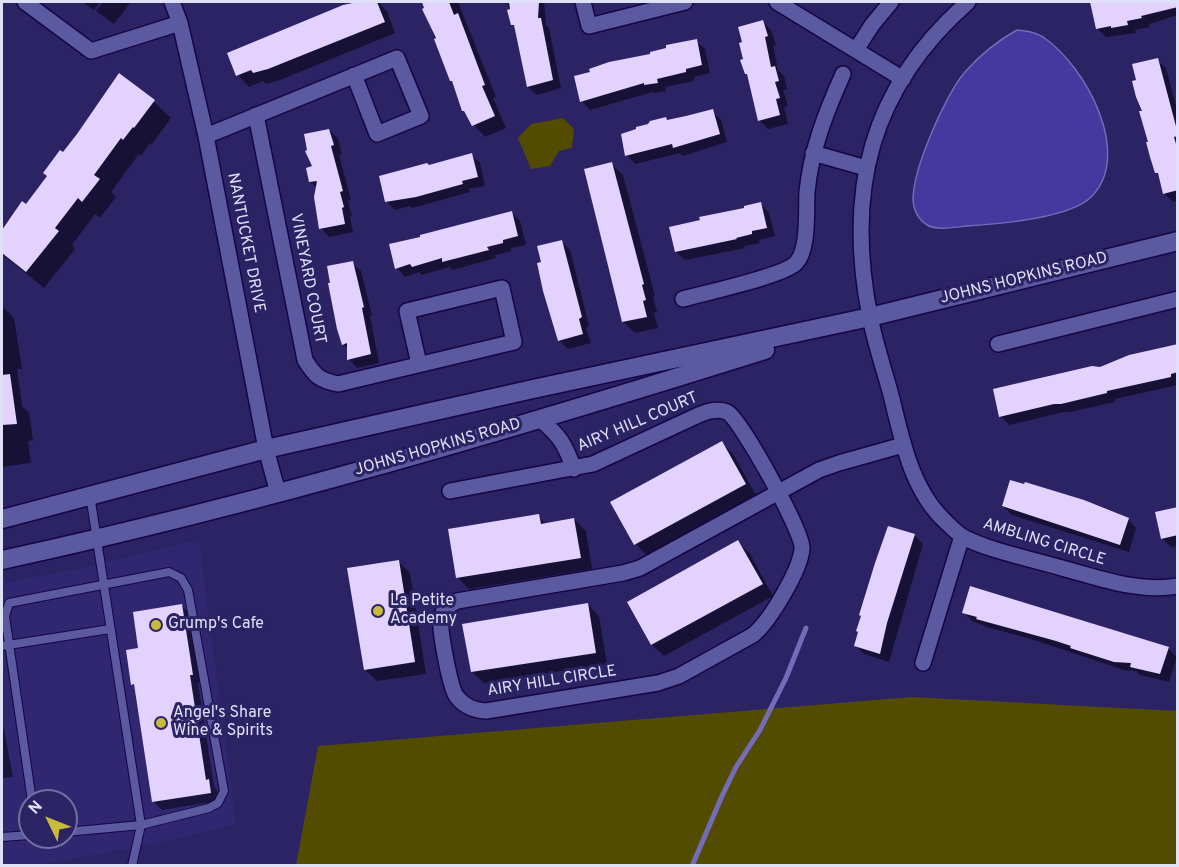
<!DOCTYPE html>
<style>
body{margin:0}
#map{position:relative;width:1179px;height:867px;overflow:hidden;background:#2b2364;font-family:Overpass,sans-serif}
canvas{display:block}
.frame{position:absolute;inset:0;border:3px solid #dfe1f9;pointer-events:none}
.north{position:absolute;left:18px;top:789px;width:60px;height:60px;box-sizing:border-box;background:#2b2364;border:2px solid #736fa0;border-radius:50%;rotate:313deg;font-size:16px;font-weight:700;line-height:24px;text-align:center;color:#dfe1f9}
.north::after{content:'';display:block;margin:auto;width:21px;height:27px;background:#c8bb3b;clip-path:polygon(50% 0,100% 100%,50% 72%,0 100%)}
</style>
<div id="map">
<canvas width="1179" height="867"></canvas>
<div class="frame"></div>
<div class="north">N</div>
</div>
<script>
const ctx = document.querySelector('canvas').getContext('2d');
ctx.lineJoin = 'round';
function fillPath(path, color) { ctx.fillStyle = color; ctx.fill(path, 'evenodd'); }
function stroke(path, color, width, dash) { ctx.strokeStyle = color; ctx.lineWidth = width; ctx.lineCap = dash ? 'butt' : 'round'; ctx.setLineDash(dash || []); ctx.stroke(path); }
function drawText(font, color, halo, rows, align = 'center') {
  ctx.font = font + ' Overpass,sans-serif'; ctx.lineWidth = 6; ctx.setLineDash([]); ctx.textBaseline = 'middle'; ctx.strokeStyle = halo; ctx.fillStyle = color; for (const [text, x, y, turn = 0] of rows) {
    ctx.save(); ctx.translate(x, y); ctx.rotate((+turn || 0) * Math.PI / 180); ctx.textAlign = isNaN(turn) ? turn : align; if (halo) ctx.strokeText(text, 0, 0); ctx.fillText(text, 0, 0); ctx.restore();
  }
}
fillPath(new Path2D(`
 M199,540L236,825L148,845L40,865L2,866V583L82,568ZM30,801H66V837H30Z`), '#302770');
fillPath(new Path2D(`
 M563,118L574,129L572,148L559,151L550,166L531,169L518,138L531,124Z
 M912,697L1177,711V865H296L318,746Z`), '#534c00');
const water = new Path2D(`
 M1017,30C1027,31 1035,32 1043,37C1085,65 1135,156 1090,198C1068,218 998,224 967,226C955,227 938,231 927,225C921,221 916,214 914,207C907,180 946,93 965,72C980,55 997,41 1017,30Z`);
fillPath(water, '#46389e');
stroke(water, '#746bb9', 1.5);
fillPath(new Path2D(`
 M82,2H100L94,10Z
 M103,2H131L114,24L96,11Z
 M371,2H378L387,11L395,33L280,80L266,84L263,81L249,87L238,75Z
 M423,2H458L496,97L493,98L506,128L485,137L474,125L463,110L424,10L426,9Z
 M507,2H544L546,25L549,28L561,88L537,95L528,87L516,28L513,24Z
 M1101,2H1178V15L1149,24L1150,27L1135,30L1136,33L1106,37L1097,28L1092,4Z
 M762,21L771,30L776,45L773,46L778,70L784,76L787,89L783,90L788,106L784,107L788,124L768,129L759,120L749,76L746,73L745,60Z
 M696,41L705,49L710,73L694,77V81L665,87L666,91L655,93L653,92L590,110L582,101L652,55Z
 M1157,60L1166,68L1178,113V200L1173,202L1164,193L1160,176L1156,173L1138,81Z
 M119,75L154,102L171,118L152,144L150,143L141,156L139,154L111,192L116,197L100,218L95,214L72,245L75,249L44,288L2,254V232L23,203L26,206Z
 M712,111L721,120L727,142L683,156L680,153L635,164L627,155Z
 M329,130L338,139L342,154L339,155L351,200L348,201L352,216L350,217L353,232L329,237L321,228L317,188L310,182L314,167Z
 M471,155L480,163L485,186L469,189L470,192L412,208L410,206L395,210L387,202L429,167Z
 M611,164L623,175L655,296L653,297L657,312L654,313L658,328L635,333L623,322Z
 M761,204L769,213L775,236L759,240L760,243L744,246L745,248L685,260L676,252L746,209Z
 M511,212L520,221L526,245L511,248V251L495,255L496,258L452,270L449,267L422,275L419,272L405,277L397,268Z
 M561,241L570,250L589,326L586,328L591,343L568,349L559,340Z
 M352,263L361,271L372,316H370L379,363L357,368L349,359V349L343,344L332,284Z
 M2,306L14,318L22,369H17L22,406L29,413L33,440L28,441L31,463L2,467Z
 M1178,346V385L1115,399V402L1070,412H1064L1009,425L1001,416L1100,368Z
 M722,443L733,454L756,495L647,555L636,544Z
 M1003,506L1128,519L1136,528L1129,552L1012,515Z
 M1178,508V546L1171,547L1162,538Z
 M538,516L546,524L574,519L586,531L592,569L469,589L457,577Z
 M914,535L923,544L889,662L864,654L855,645L862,616Z
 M738,542L750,554L773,596L664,656L652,645L629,602Z
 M398,561L410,573L426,674L377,681L365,670Z
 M588,605L599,616L607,664L484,683L472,672Z
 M182,606L191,615L201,683H198L214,786L217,790L219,801L162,810L153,801L136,687L132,684L140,650Z
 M964,612L1168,648L1177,657L1169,682L1140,675L1136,671L1124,670L1031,639L987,627L972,621Z
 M2,719L13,777L2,778Z`), '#0007');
stroke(new Path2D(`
 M692,866L722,796L736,767L760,730L786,678L806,628`), '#746bb9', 5);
fillPath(new Path2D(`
 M358,2H377L385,22L268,69L253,73L251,70L236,76L227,53L343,5Z
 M422,2H449L454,15L458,13L485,85L482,86L495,116L472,126L464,111H462L452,81H450L434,39L436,38L422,9L424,8Z
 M509,2H539L538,18H541L553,80L527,87L514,25H511L507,10L510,9Z
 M1090,2H1178V7L1141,16L1142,18L1127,21L1128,25L1111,28V26L1096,29Z
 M763,20L768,36L765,37L771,67L775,66L779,81L775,82L780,98L776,99L780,115L758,121L747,74H745L740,60L743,59L739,43L742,42L738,27Z
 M697,39L702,65L686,69V72L657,79L658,83L644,85V83L580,102L574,76L590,72L589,69L609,62L650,54V52L666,48V45Z
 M1158,58L1178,134V136L1174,137L1178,151V190L1163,194L1158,173H1155L1150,157L1146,142H1148L1139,111H1142L1136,97L1132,81L1136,80L1132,64Z
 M119,73L155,100L134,128L133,127L123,140L121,138L94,175L100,179L82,202L78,198L55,228L59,231L26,272L2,253V230L22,201L26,204L47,176L43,173L60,150L63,152L77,134Z
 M713,109L720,134L673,148L672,144L625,156L621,134L636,129V127L648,124L650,121L666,117L667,120L686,116Z
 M329,129L334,145L331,146L343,191L340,192L344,207L342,208L345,224L319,229L314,197L317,181L309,182L306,168L312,166L305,151L307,150L304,134Z
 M472,153L478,177L462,181L463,184L416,197L385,202L379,176L427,163L429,165Z
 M612,162L644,284L642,285L646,300L643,301L647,317L622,322L584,169Z
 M761,202L767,228L752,231V234L736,238L737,239L675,252L669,227L700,220L699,217L744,208V206Z
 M512,211L518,236L503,240V243L487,247L489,250L442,262V258L412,267L410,264L395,269L389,244L420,237V235Z
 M562,240L582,317L579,319L583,334L558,341L543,291L537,263L541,262L537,246Z
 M353,261L364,307L362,308L371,354L347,360V343L342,345L337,329L328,283H330L327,266Z
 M1178,344V372L1171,374V377L1107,391V393L1061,404H1054L999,417L993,389L1092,366L1100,367L1129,355Z
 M10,374L17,424L2,425V375Z
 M722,441L746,484L634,545L610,502Z
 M1010,480L1024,484L1025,482L1084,500L1129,518L1120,545L1002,506Z
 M1178,507V535L1161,539L1155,512Z
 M539,514L541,524L574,518L581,558L456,578L448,529Z
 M888,526L915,534L887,623L880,654L854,646L858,632L856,631L861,616L859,615L875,563Z
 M738,540L763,584L651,645L627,602Z
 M399,560L415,662L364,670L347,568Z
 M970,586L1169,647L1160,674L1130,667L1131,663L1114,662L1070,648L1071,646L1056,641L976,619L977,617L962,613Z
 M588,603L596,653L471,672L462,624Z
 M182,604L193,675H190L206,780L209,779L211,793L152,802L134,684L131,685L126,650L138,648L133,612Z`), '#e3d1fe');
const service = new Path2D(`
 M2,646L110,629
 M32,801L5,616L9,603L169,572L181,578L188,590L224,791L218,803L209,808L141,825L132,866
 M66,832L141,825L90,495
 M2,837L30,835`);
const minor = new Path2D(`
 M25,2L91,51L180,23
 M172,2L180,23L206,136L266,449L278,493
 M583,2L589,26L685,2
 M777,2L903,79
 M968,2C870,88 845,191 870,317C875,343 884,369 891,395C902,439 911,490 946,522C951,527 957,533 963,537C990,551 1032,559 1062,568C1099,578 1139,593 1178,586
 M856,50L872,25L891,2
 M256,115L305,360C315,376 319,380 338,384L514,342L502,288L407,311L419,364
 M206,136L397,58L421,116L377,134L354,75
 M813,153L866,168
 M683,299C704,293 784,276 796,263C809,250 806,211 807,192C811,150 826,112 843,74
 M998,344L1178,299
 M541,420C561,437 565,445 574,469
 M450,491L593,464L692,418C703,413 715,407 727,412C740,418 803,532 802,548C801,569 770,621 753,635L679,676L658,683L486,711C474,710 465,707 457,697C450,689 439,628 441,618C443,609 449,605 457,601L623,573L640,568L819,470L839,463L903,445
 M923,663L962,536`);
const tertiary = new Path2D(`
 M2,519L266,449L533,389L870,317L1178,241
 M2,560C260,504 513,429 765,350`);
stroke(service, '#160547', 10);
stroke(minor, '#160547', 18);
stroke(tertiary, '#160547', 21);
stroke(service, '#5b599f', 8);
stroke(minor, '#5b599f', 15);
stroke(tertiary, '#5b599f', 18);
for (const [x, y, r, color] of [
 [378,611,6,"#c8bb3b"],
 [156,625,6,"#c8bb3b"],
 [161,723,6,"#c8bb3b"]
]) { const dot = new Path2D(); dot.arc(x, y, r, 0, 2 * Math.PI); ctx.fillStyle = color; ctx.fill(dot); stroke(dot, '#2b2364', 2); }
drawText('16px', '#dfe1f9', '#2b2364', [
 ["NANTUCKET DRIVE",245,243,79],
 ["VINEYARD COURT",307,279,79],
 ["JOHNS HOPKINS ROAD",1024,279,-14],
 ["AIRY HILL COURT",638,423,-23],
 ["JOHNS HOPKINS ROAD",438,448,-16],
 ["AMBLING CIRCLE",1044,543,17],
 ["AIRY HILL CIRCLE",552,682,-9]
]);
drawText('16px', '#dfe1f9', '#2b2364', [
 ["La Petite",390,602],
 ["Academy",390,620],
 ["Grump's Cafe",168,625],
 ["Angel's Share",173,714],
 ["Wine & Spirits",173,732]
], 'left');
</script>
